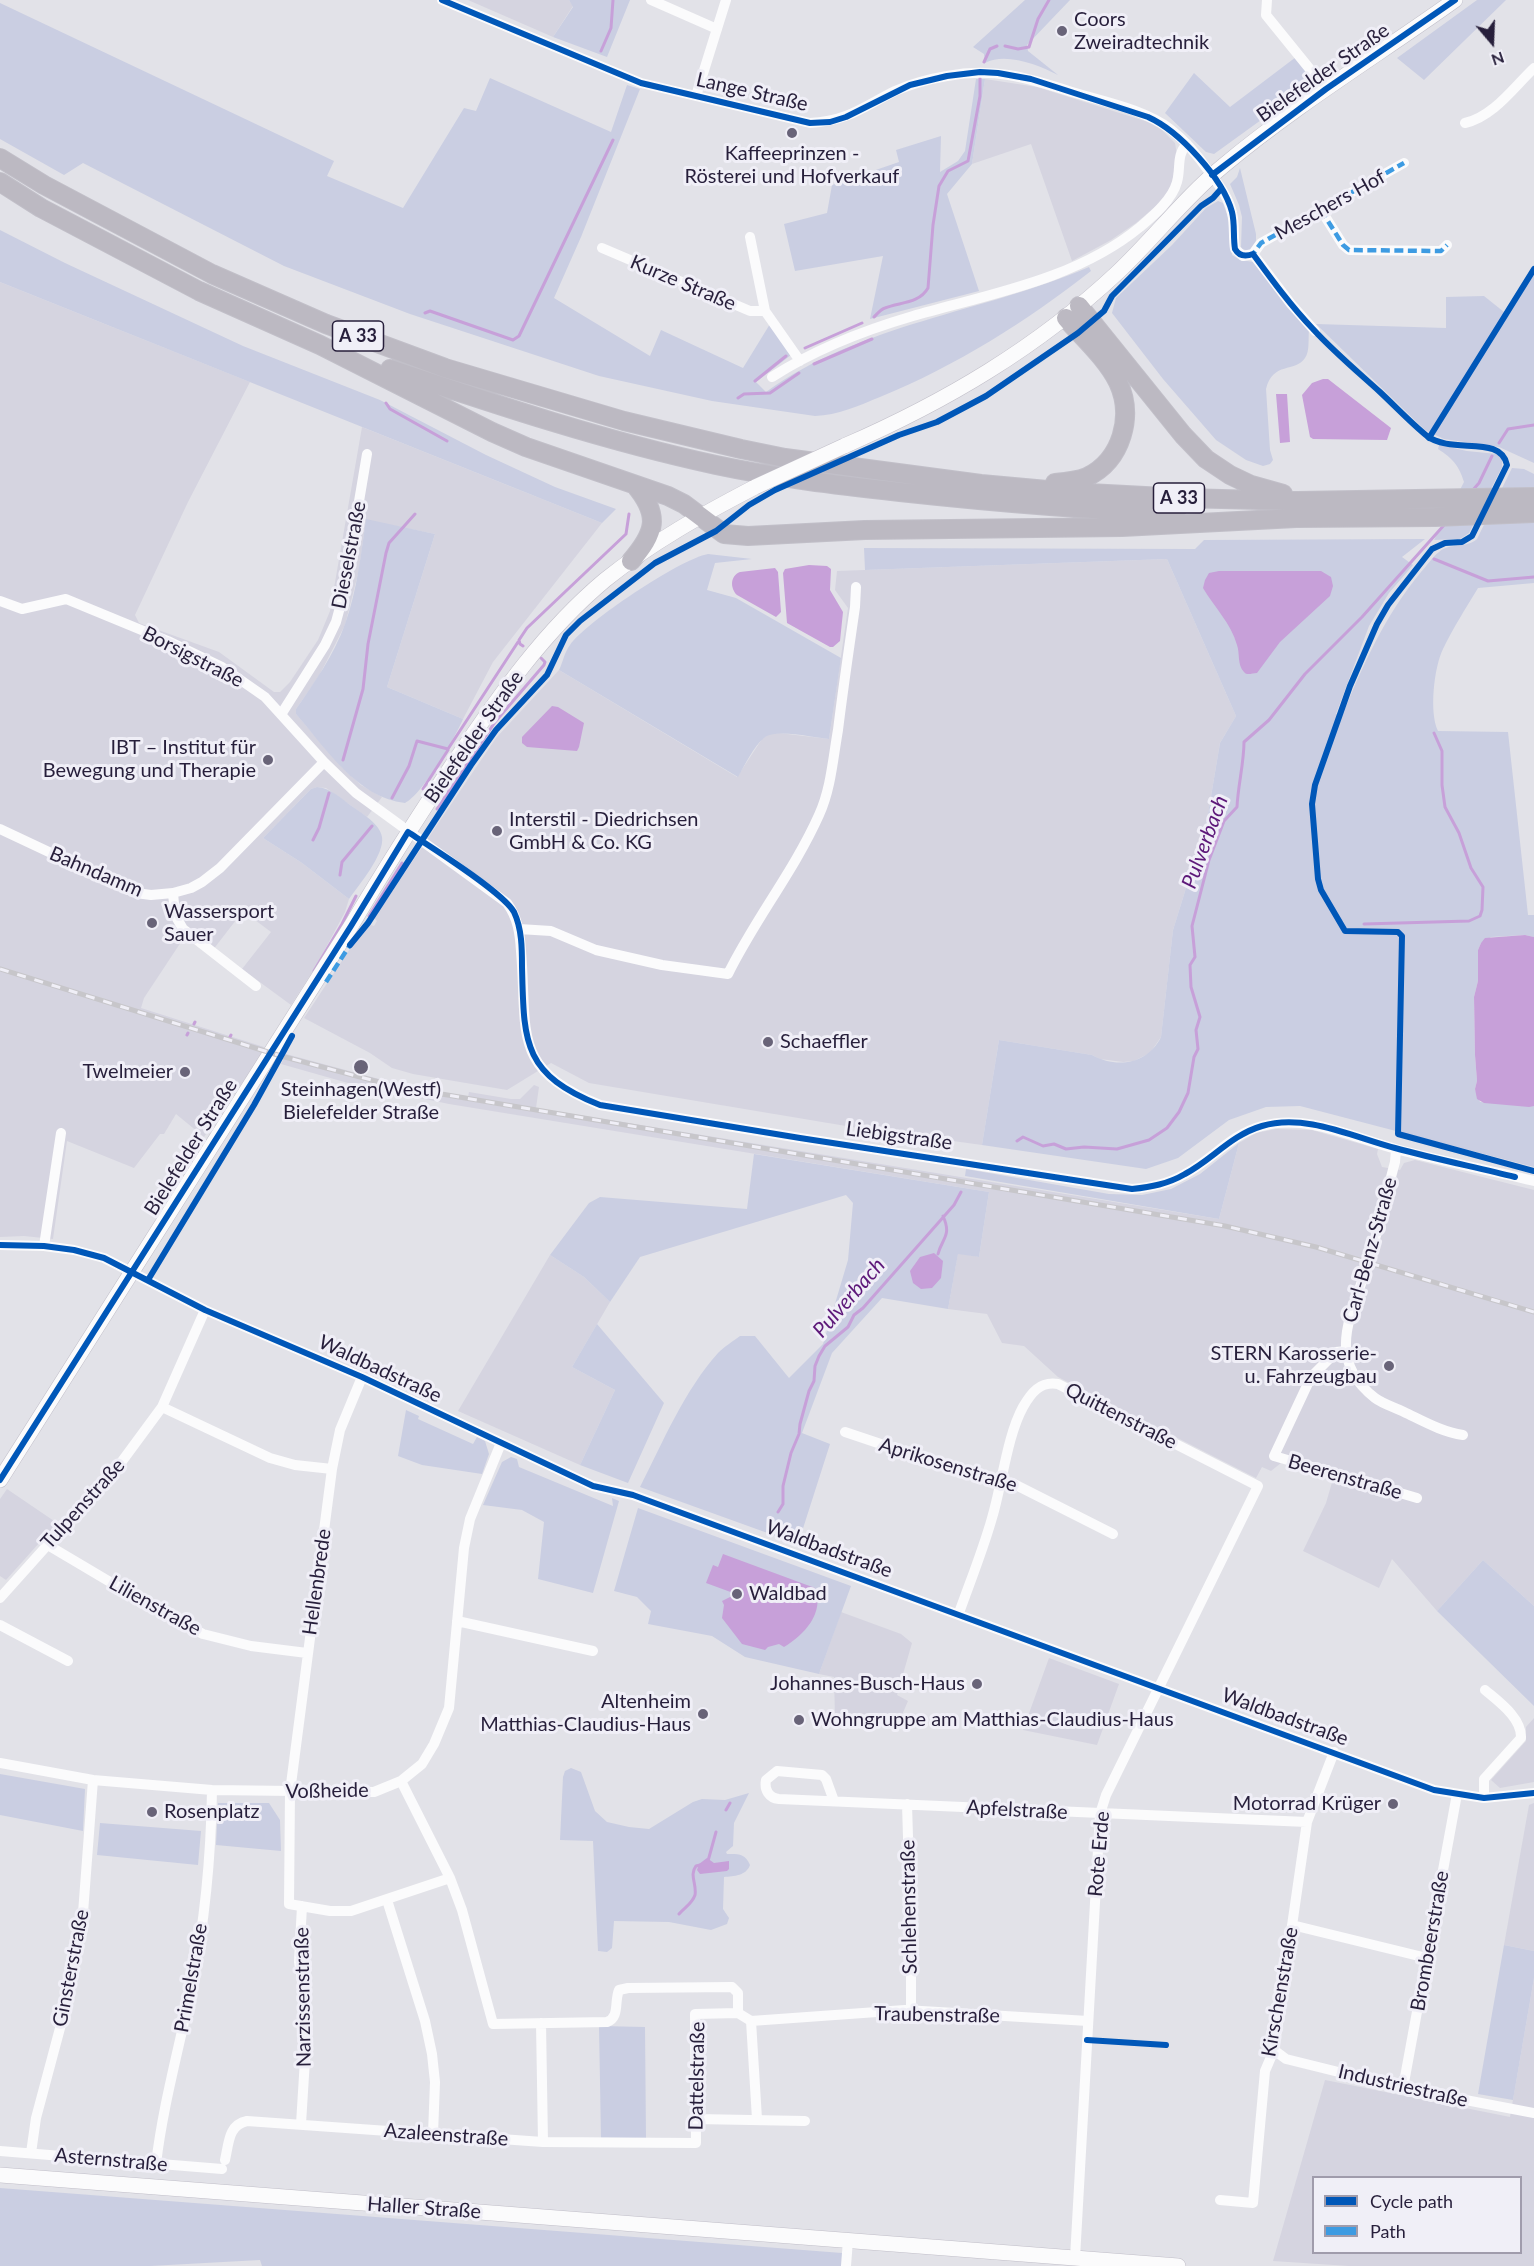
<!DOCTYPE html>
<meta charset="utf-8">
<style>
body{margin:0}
#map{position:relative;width:1534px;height:2266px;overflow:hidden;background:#e2e2e8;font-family:Lato,sans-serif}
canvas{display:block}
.legend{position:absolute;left:1312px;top:2176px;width:210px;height:78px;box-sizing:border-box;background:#f0eff7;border:2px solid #a09cac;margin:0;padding:8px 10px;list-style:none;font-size:18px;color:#271f3b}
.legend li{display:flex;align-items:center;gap:12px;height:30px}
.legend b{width:30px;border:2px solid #a09cac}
.north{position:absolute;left:1462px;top:12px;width:60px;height:60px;-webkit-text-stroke:4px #f0eff7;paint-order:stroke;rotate:161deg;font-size:16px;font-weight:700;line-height:24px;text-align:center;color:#271f3b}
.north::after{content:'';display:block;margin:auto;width:21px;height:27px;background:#271f3b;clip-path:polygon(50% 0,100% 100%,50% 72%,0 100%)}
</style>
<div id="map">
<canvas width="1534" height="2266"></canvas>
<ul class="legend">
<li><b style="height:8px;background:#0057b8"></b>Cycle path</li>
<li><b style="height:8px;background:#3d9be2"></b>Path</li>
</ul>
<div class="north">N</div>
</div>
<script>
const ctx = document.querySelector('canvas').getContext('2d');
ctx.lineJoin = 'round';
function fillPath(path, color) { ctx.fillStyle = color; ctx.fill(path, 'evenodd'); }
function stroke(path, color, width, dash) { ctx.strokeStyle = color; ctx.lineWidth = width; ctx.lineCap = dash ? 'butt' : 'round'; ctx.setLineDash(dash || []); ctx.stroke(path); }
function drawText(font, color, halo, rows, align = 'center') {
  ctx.font = font + ' Lato,sans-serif'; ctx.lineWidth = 6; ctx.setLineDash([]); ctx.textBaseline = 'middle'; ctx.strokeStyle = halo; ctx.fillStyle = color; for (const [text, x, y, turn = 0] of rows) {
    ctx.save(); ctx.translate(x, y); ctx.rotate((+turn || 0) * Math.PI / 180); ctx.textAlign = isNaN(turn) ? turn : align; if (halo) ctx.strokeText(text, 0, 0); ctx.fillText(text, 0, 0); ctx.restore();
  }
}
fillPath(new Path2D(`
 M468,0H569L573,6L553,37Z
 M985,79L1037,87L1148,122L1162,130L1175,143L1177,155L1171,188L1155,207L1136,223L1111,240L1072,261L1031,144L972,164Z
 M0,282L250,382L188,502L135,615L139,623L219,652L274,692H280L290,682L318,640L330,611L362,427L602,523L493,662L463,719L387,687L435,534L366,520L359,570L345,625L319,676L296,709V714L344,769L361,785L382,797L367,817L326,788L317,787L311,789L263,838L302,863L349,899L345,912L315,968L291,1005L242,969L271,932L243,911L209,955L185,936L144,998L141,1008L264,1047L261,1056L204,1137L176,1114L164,1134H160L134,1168L67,1141L53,1239L24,1236L0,1237Z
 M1167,559L1236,716L1220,743L1207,820L1173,930L1161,1037L1150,1053L1134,1061L1123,1062L1100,1059L1092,1055L999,1040L982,1145L852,1127L589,1083L551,1063L507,1090L413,1074L392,1068L370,1053L304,1018L363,929L371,925L374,926L377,921L374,918L496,738L559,670L737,777L762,739L769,734L779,733L829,739L848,608L835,590L837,571Z
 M286,1054L394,1083L468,1097L469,1092L511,1099H520L534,1085L539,1087L536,1108L1219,1219L1239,1143L1256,1133L1276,1129L1312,1130L1378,1149L1377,1154L1382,1167L1400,1170L1404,1163L1415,1160L1534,1190V1606L1483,1560L1437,1611L1392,1559L1379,1588L1303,1551L1326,1503L1333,1479L1281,1463L1271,1471L1262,1467L1256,1478L1058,1377L1024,1346L1002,1343L987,1314L948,1309L958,1253L979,1257L989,1192L449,1104L348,1083L281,1064Z
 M550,1255L584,1277L610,1302L572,1367L615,1390L580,1465L458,1411Z
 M7,1489L57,1523L6,1580L0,1576V1499Z
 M841,1612L901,1634L912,1643L897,1695L908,1701L899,1722L835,1718L834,1677L819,1674Z
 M1049,1658L1119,1684L1097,1745L1023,1730Z
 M1534,1718V1782L1500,1788L1491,1780L1526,1741V1727Z
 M1534,1803V1951L1504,1945L1529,1805Z
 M1534,1978V2266H1349L1273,2261L1325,2080L1510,2117ZM1314,2178H1520V2252H1314Z`), '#d5d4e0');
fillPath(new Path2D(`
 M569,0H630L607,57L553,37L573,7Z
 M1025,0H1070L1027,45L1028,51L1058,75C1038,65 1006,52 985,63L984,54L973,47Z
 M1477,0H1506L1424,80L1397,58Z
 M0,3L334,161L327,176L403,208L464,108L476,111L490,78L611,132L627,85L640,89L581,237L554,298L650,356L661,330L743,368L770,324L791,355L756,382L766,392C862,323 982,313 1089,267L1091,271C1027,321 956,366 880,397C858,406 838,415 815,416L712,401L599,376L410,314L284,266L83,163L64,175L0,139Z
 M1296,57L1315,81L1214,154L1206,152L1165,113L1194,73L1230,107Z
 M976,79H985L972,164L947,194L979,291L870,319L883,256L795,271L784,224L827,213L832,185L899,162L896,150L941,136L940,172L958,161L965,151Z
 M1240,168L1256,234V241L1249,251L1242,249L1241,247L1242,217L1239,205L1230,184L1237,177Z
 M1218,201L1223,203L1229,220L1232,255L1240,260L1254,262L1309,330C1308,339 1310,351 1305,358C1295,373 1273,361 1266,389L1270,450L1273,460L1270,464L1263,466L1246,460L1216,440L1163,379L1112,313L1116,298L1172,245L1206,208Z
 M0,230L65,263L243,346L380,400L486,455L555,487L616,509L602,523L0,282Z
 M1532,268L1534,270V463L1499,447L1444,439L1425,430L1316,324L1446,328V297L1484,296L1504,312Z
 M1439,445L1467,451L1497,454L1502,459V467L1469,533L1460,539L1434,540L1464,482C1459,465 1452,458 1438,449Z
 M1512,468L1524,469L1534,474V583L1478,588C1466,608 1453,628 1443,649C1434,667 1429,713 1438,731L1508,732L1528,915H1534V937L1525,935L1491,937L1481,943L1478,950V981L1474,997L1475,1055L1477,1081L1475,1089L1480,1102L1534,1106V1167L1300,1106L1266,1107L1229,1120L1178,1158L1146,1169L982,1145L999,1040L1092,1055C1117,1069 1148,1064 1161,1037L1173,930L1207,820L1220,743L1236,716L1167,559L865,570L864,548L1195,549L1204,540L1425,539L1402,557L1413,565L1389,593L1369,626L1336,714L1342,716C1363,665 1385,615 1421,572C1427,566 1432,557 1439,552C1450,542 1466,549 1477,539Z
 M366,519L435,534L387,687L463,719C455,738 422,795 405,803C357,798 325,747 296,714V709C314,683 334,655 345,624C357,591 361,554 366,519Z
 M708,554L752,559L715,563L707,590L736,598L841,658L829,739C814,738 776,728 764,738C753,747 745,765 738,777L559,670C563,662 564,653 570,645C586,622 680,559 708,554Z
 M317,787C331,788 342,799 353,807C363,814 380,824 382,837C385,854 359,885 349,899L302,863L263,838L311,789Z
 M1239,1143L1219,1219L965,1176L966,1169L1109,1194L1142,1195L1171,1189L1200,1174Z
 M754,1154L989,1192L979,1257L958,1254L948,1309L882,1298L832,1353L802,1433L830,1444L798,1544L640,1487C663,1442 684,1391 718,1353C724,1347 733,1341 740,1336H755L789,1378L823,1344L848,1260L853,1203L846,1195L640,1257L610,1302L584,1277L550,1255L589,1203L600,1197L747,1209Z
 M597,1324L664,1403L628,1483L580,1465L615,1390L572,1367Z
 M406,1410L419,1416L418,1419L473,1444L477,1437L485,1441L489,1454L482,1474L422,1465L398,1456Z
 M511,1457L517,1459L519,1467L613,1506L612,1498L619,1501L593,1593L538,1579L544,1522L522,1510L483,1505L502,1462Z
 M638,1508L851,1586L819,1674L745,1657L712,1636L648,1624L651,1611L637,1597L614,1591Z
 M1483,1560L1534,1606V1706L1437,1611Z
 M571,1768L581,1772L595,1811L607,1822L629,1827L649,1829L693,1802L702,1799L725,1800L749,1793L734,1823L733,1846L726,1852L727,1854C738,1854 745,1853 750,1865C746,1876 734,1876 724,1877L723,1909L729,1918L727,1924L711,1930L669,1922L614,1921L612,1948L607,1952L598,1951L593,1841L560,1840L563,1777L565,1771Z
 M0,1774L85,1789L83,1831L0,1815Z
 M218,1803H269L280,1820L281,1851L216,1845Z
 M100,1823L201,1831L198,1865L97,1855Z
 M1504,1945L1534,1951V1978L1513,2100L1478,2094Z
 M599,2026L645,2027L646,2139H601Z
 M0,2188L842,2253L843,2266H262L260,2260L150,2266H0Z`), '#cacee2');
fillPath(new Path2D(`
 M1323,379H1328L1391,428L1387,440L1313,439L1310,437L1302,395L1312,383Z
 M1276,394H1287L1290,442L1280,443Z
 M809,565L827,566L831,569L830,590L843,612L840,641L833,647H830L787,623L783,573L785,569Z
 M775,568L778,572L781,612L776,617L737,595C730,588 730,576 740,572Z
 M1219,571H1321L1331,577L1333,586L1330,596L1280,642L1257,673C1252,673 1247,676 1244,672C1237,665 1240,653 1237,645C1231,623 1214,607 1203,588L1205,580L1209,573Z
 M552,706L558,707L584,723L579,747L577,751L527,747L522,743V737Z
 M1525,935L1534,937V1106L1529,1107L1484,1103L1477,1099L1475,1089L1477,1081L1475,1055L1474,997L1478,981V950L1481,943L1485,938Z
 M934,1253L943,1261L941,1278L932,1288L921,1289L913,1283L910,1271L920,1257Z
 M723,1554L815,1588C825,1613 804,1635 784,1647L779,1644L768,1647L765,1650L742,1644L722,1618L724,1605L722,1601L736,1594L706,1583L713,1565L718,1567Z
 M707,1858L714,1863L729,1861V1869L727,1871L700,1874L697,1870L699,1864Z`), '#c7a0d9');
stroke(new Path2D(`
 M1005,46L1018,49L1029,47L1038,19L1049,0
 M601,51L611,28L613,0
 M984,62L990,49L997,46
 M425,313L430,311L513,340L519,336L613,140
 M874,317C877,314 881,309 885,308C899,302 919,304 928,288L933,225L939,186L948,171L968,161L980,96V78
 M805,348L862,323
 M814,364L872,339
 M755,381L786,356
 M738,398L744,394L770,393L799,373
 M386,403L390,409L447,441
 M1499,443L1508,429L1534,425
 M1472,491L1479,483L1492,456
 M1434,559L1488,581L1534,577
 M523,646L520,644L519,640L527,628L626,534L629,514
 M343,760L363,689L368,644L386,553L389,543L415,514
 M423,789L448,750
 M392,798L409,766L417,741L448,749L518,642
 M437,809L495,722L544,665L545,662L541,658
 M313,840L319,828L329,793
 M340,875L342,862L372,826
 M369,916L402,863
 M1364,924L1469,921L1480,916L1482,910L1483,887L1471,868L1459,833L1445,807L1442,785V751L1434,733
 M314,971L342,924L356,896
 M194,1024L195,1022
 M187,1035L188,1033
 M230,1037L231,1035
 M1017,1141L1023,1137L1043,1146L1054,1144L1066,1149L1084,1147L1117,1149L1149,1140L1167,1128L1179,1112L1188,1093L1194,1057L1198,1049L1196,1030L1200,1017L1191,987L1190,965L1195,957L1192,926L1209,860L1224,821L1237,807C1238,785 1244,763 1244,742L1269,720L1305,674L1362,617L1445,524
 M938,1254C942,1238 952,1236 943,1216
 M778,1512L783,1504V1486L791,1453L799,1434L800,1424L809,1391L814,1381L815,1366L819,1356L825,1346L848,1327L854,1315L863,1308L954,1205L961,1192
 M726,1810L730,1803
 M708,1861L716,1832
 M679,1914C685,1907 692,1904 695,1895C697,1884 689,1875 696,1866L700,1865`), '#c7a0d9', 3);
const secondary = new Path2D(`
 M844,446C945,402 1037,348 1118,272C1154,238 1185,197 1223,166C1296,105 1378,55 1455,0
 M0,1480L351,926C384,870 419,815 455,761C499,696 544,631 605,580C651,543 703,514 755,487
 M0,2175L1178,2266`);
const motorway = new Path2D(`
 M0,158L44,185L212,274L326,324L445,368L624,421L741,449L785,458L981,484L1069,492L1183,498L1298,501L1534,497
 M0,182L41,208L199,291L320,345L492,432L526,447L668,496L684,504L724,534L748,536L865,530L1122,527L1296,518L1435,517L1534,513
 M1079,306L1183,435L1206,459L1230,475L1251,485L1283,494
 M390,369C497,405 605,441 716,465C777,478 838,485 900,492C992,502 1083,510 1176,513
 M1055,483C1066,482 1077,481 1087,477C1122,460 1134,416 1118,382C1106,358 1083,338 1066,318
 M631,561C655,533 661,516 635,485`);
stroke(secondary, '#c0bec8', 16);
stroke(motorway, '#c1bfc8', 20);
stroke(new Path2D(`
 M442,0L641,83L810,123C848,121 863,107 895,91C911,84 929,79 947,76C994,67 1028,78 1072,92C1104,102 1143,109 1170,129C1186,141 1199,157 1210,173C1219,185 1229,198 1232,213C1235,225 1233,237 1235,249L1243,256L1253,254L1261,243L1404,163
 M651,0L717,29
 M1267,0L1266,15L1326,89
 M696,96L726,0
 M1465,123C1493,117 1514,87 1534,68
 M1321,210L1343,245L1349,250L1441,251L1447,245
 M750,237L765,311L800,361
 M602,248L750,311H765
 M1253,254L1291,304L1315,331
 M772,377C814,350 865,330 913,316C990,294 1077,279 1140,227C1154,215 1172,200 1177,182C1181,168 1176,155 1187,144
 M0,601L22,609L66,599L168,641L222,667L265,697L324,762L356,793L507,903C518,918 520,934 521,951C528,1032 510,1069 600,1105L800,1138L1132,1189C1151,1187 1168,1184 1185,1174C1212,1160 1231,1134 1262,1126C1306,1113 1354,1138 1396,1149C1441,1161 1488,1170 1534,1181
 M282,713L325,645L336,622L343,596L367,454
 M0,829L136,893L151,895L173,893L191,888L202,882L220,868L324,762
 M173,893L175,915L183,929L256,986
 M519,929L551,931L596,950L662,965L728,974C755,919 794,871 819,815C831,789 833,758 838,730C843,689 849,648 855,607L856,587
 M1396,1149L1395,1162C1386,1195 1379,1228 1369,1260C1355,1309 1322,1357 1375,1398C1383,1404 1394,1407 1404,1412C1423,1421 1442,1432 1463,1435
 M0,1245L44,1246L74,1250L104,1258L205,1310L362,1377L593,1486L633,1495L1434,1790L1484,1798L1534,1793
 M44,1246L61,1133
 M1346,1351L1336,1352L1311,1377L1274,1456L1417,1498
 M362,1377L340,1430L332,1469L290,1792L289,1904L330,1911H351L450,1878
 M162,1407L270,1458L295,1465L332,1469
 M845,1432L988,1480L1012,1483L1113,1534
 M46,1544L159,1611L203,1634L251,1646L307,1653
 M0,1598L120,1464L162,1407L205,1310
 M959,1613C970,1582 983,1550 992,1518C1002,1485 1007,1436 1023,1407C1031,1393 1040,1381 1058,1384L1258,1486L1106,1795L1100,1814L1075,2258
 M457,1621L593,1651
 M0,1625L68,1661
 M0,1763L93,1780L212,1790L374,1792L401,1781L422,1764L434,1744L449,1708L464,1548L470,1519L501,1443
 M401,1781L450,1878L462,1910L493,2024L607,2022C620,2017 614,2002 619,1990L628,1988L732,1987L738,1993V2013
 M1484,1798V1779L1521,1738C1522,1718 1499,1702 1485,1690
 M834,1801L826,1779L822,1775L777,1771L766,1780C764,1790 769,1798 779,1799L1307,1822
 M907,1804L911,1936V2010
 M387,1900L425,2021L432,2054L435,2082L433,2134
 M1292,1925L1427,1958
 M738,2013L751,2021L905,2010L1088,2021
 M751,2021L757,2119
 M541,2023L543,2142
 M1274,2050L1286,2059L1403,2088L1534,2113
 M1403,2088L1457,1794
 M696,2119L805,2121
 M301,2124L307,2027L306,2005L299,1962L302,1906
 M0,2151L222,2169
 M31,2153L36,2118L67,2002L83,1913L93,1780
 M225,2160C229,2143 228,2125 247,2121L543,2142L696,2143L695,2014L738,2013
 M156,2164C163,2104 180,2045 192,1985C205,1921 211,1855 212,1790
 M1220,2200L1253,2203L1265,2071L1274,2050L1307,1822L1334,1752
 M846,2266L848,2240`), '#fbfbfc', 10);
stroke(secondary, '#fbfbfc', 15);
stroke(motorway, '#bcb9c2', 18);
const rail = new Path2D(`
 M0,969L281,1056L394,1086L1225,1226L1316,1247L1534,1312`);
stroke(rail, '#c7c6ca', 5);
stroke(rail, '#f0eff7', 3, [9]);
const secondaryBridge = new Path2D(`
 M755,487L844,446`);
stroke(secondaryBridge, '#c0bec8', 16, []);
stroke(secondaryBridge, '#fbfbfc', 15);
stroke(new Path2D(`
 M1321,210L1343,245L1349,250L1441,251L1447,245
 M1248,256L1253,254L1261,243L1404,163
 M326,982L352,942`), '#3d9be2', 4.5, [9, 4.5]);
stroke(new Path2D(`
 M442,0L641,83L810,123L830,122L846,117L910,85L947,76L980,72L998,73L1031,79L1148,117C1179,131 1223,178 1232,212C1235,224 1233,237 1235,249C1239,256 1245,257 1253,254C1272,280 1291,306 1313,329C1334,352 1358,372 1380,392C1396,407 1411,423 1427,436C1452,455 1501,434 1507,465L1472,536L1462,542L1445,543L1432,549L1388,605L1377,624L1350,686L1315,785L1312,804L1318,879L1321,890L1345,931L1398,932L1402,936L1398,1134L1534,1171
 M1212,175L1326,89L1455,0
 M1429,438L1534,269
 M350,945L368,923L471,765L496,730L547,675L566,635L580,621L655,563L716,531L749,505L775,490L899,435L937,422L986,396L1078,333L1104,311L1112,296L1201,206L1213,198L1221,189
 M0,1245L44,1246L74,1250L104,1258L205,1310L362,1377L593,1486L633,1495L1434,1790L1484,1798L1534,1793
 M148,1280L254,1105L292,1036
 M0,1480L351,926L408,832C431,847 503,892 514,912C522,929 522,949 522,967C524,1042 522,1074 600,1105L800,1138L1132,1189C1151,1187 1168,1184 1185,1174C1212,1160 1231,1135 1262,1126C1305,1113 1353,1137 1395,1148C1435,1159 1475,1167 1515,1177
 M1087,2040L1166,2045`), '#0057b8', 6);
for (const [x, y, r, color] of [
 [1062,31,6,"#686378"],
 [792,133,6,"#686378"],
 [268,760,6,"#686378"],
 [497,831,6,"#686378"],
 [152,923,6,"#686378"],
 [768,1042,6,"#686378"],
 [361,1067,8,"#686378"],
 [185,1072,6,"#686378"],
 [1389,1366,6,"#686378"],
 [737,1594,6,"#686378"],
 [977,1684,6,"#686378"],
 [703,1714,6,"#686378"],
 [799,1720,6,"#686378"],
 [1393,1804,6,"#686378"],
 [152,1812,6,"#686378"]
]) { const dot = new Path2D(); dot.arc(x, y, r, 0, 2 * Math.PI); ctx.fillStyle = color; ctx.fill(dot); stroke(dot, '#f0eff7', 2); }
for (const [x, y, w] of [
 [358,336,51],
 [1179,498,51]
]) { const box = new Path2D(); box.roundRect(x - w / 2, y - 15, w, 30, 4.5); ctx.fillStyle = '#f0eff7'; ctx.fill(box); stroke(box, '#271f3b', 1.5); }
drawText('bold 18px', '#271f3b', null, [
 ["A 33",358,336],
 ["A 33",1179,498]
]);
drawText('20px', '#271f3b', '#f0eff7', [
 ["Coors",1074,20],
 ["Zweiradtechnik",1074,43],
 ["Kaffeeprinzen -",792,154,"center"],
 ["Rösterei und Hofverkauf",792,177,"center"],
 ["IBT – Institut für",256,748,"right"],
 ["Bewegung und Therapie",256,771,"right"],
 ["Interstil - Diedrichsen",509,820],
 ["GmbH & Co. KG",509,843],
 ["Wassersport",164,912],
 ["Sauer",164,935],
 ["Schaeffler",780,1042],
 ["Twelmeier",173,1072,"right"],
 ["Steinhagen(Westf)",361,1090,"center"],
 ["Bielefelder Straße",361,1113,"center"],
 ["STERN Karosserie-",1377,1354,"right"],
 ["u. Fahrzeugbau",1377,1377,"right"],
 ["Waldbad",749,1594],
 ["Johannes-Busch-Haus",965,1684,"right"],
 ["Altenheim",691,1702,"right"],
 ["Matthias-Claudius-Haus",691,1725,"right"],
 ["Wohngruppe am Matthias-Claudius-Haus",811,1720],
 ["Motorrad Krüger",1381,1804,"right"],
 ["Rosenplatz",164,1812]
], 'left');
drawText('20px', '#271f3b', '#f0eff7', [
 ["Bielefelder Straße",1323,73,-35],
 ["Lange Straße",752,92,13],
 ["Meschers Hof",1330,205,-29],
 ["Kurze Straße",683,283,23],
 ["Dieselstraße",349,555,-79],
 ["Borsigstraße",193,657,27],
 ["Bielefelder Straße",474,737,-55],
 ["Bahndamm",96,872,23],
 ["Liebigstraße",899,1136,8],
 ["Bielefelder Straße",191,1147,-58],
 ["Carl-Benz-Straße",1370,1250,-74],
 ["Waldbadstraße",380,1369,25],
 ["Quittenstraße",1121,1416,27],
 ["Aprikosenstraße",948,1465,17],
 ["Beerenstraße",1345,1477,16],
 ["Tulpenstraße",83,1504,-48],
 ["Waldbadstraße",829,1549,20],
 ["Hellenbrede",317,1582,-82],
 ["Lilienstraße",155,1606,29],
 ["Waldbadstraße",1285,1717,20],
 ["Voßheide",327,1791,-1],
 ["Apfelstraße",1017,1810,3],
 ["Rote Erde",1099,1854,-85],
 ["Schlehenstraße",909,1907,-91],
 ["Brombeerstraße",1430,1941,-80],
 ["Ginsterstraße",71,1968,-79],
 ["Primelstraße",191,1978,-80],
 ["Kirschenstraße",1280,1992,-80],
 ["Narzissenstraße",303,1997,-91],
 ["Traubenstraße",937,2015,1],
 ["Dattelstraße",697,2076,-89],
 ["Industriestraße",1403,2086,13],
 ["Azaleenstraße",446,2135,4],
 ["Asternstraße",111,2160,5],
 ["Haller Straße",424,2208,4]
]);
drawText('italic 21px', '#5d1879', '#f0eff7', [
 ["Pulverbach",1205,842,-70],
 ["Pulverbach",849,1298,-49]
]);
</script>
